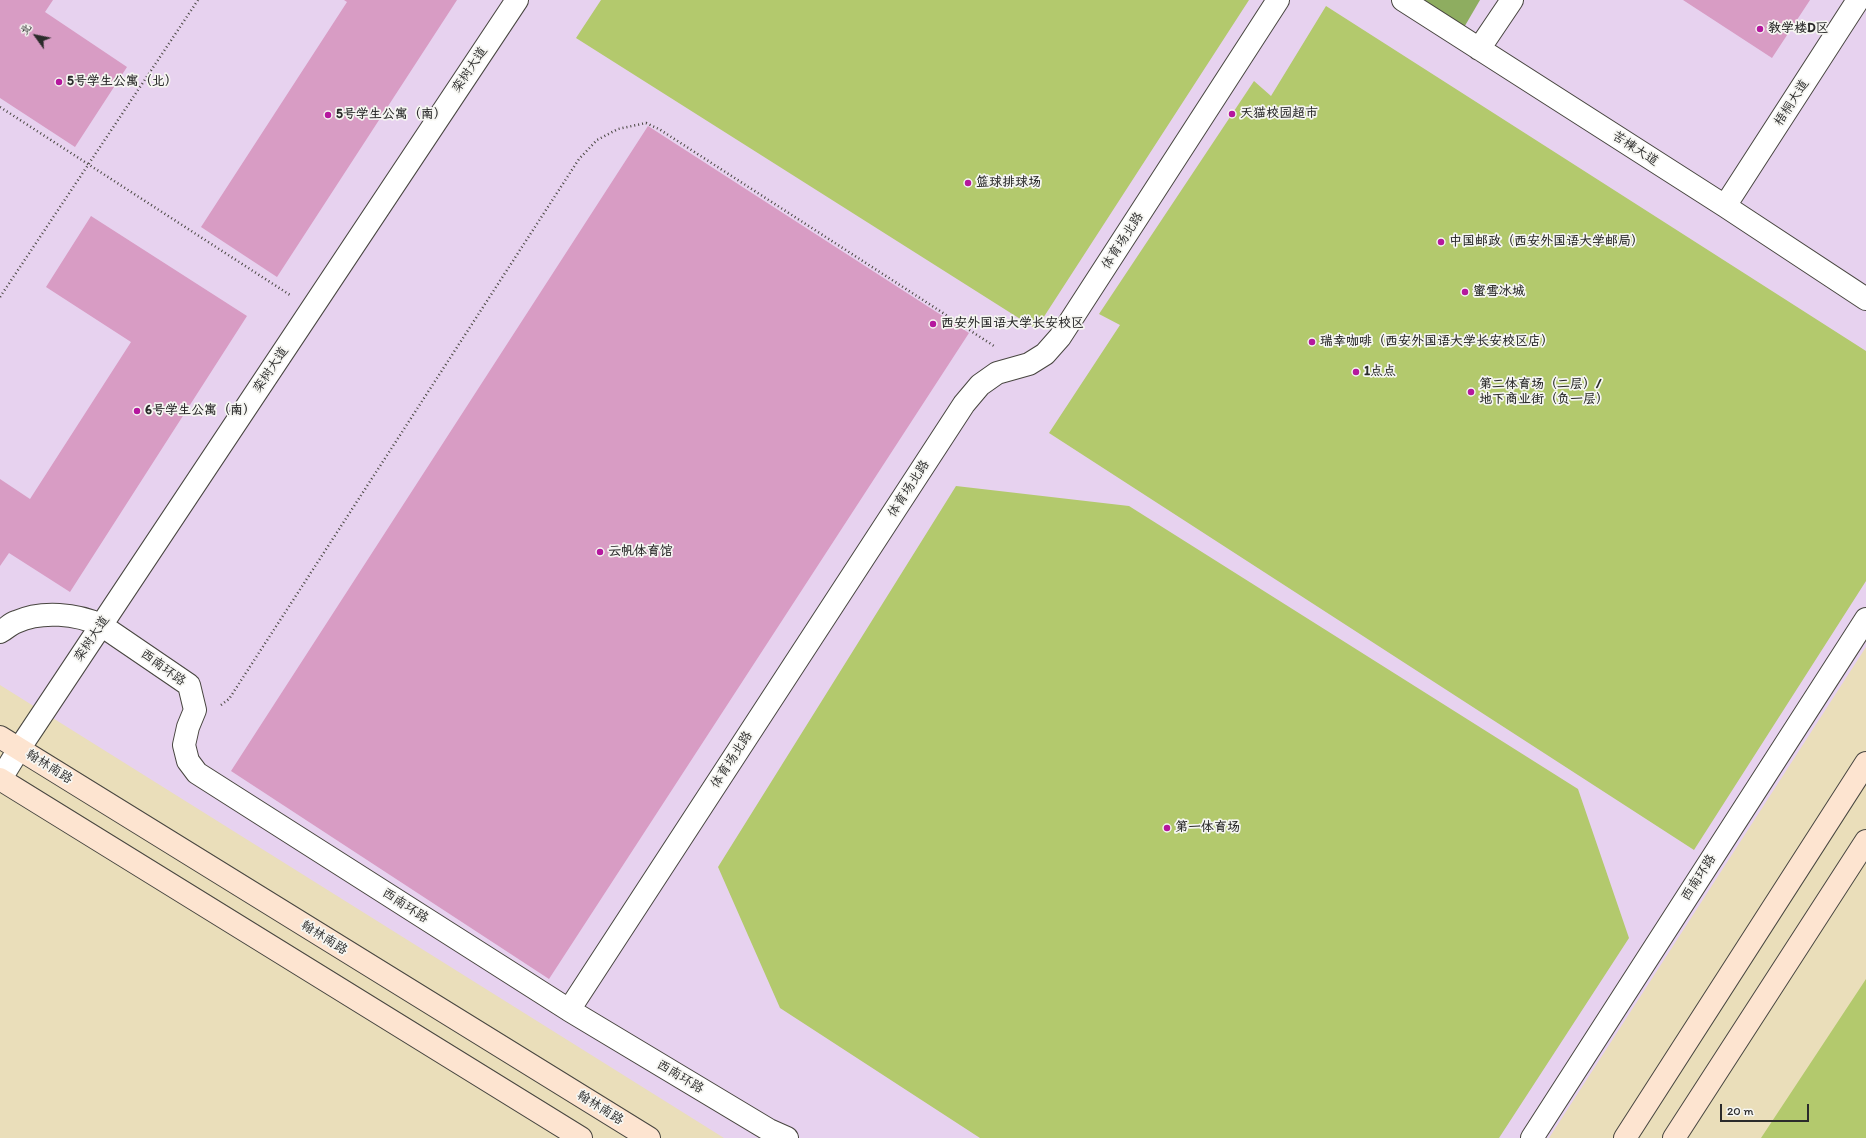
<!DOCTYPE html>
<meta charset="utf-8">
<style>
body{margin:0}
#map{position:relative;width:1866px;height:1138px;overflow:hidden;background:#eadeba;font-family:Itim,"LXGW WenKai TC",sans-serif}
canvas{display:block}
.north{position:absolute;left:16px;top:16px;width:40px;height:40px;-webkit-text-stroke:3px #f6f6f2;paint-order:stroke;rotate:303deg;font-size:11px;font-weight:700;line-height:16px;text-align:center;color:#2b2b2b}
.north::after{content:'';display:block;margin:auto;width:14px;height:18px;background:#2b2b2b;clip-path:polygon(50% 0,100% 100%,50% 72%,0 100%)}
.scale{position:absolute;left:1720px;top:1104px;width:89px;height:18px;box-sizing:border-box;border:2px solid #2b2b2b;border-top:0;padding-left:5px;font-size:12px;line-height:14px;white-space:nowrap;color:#2b2b2b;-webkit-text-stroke:3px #f6f6f2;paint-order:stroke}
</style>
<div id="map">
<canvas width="1866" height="1138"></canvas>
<div class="north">北</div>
<div class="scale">20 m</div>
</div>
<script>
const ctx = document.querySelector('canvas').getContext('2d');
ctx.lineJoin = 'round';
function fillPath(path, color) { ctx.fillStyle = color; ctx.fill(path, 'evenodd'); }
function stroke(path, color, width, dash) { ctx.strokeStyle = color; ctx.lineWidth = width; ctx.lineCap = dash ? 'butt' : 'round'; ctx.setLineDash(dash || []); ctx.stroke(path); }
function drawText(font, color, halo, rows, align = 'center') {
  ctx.font = font + ' Itim,"LXGW WenKai TC",sans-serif'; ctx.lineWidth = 3.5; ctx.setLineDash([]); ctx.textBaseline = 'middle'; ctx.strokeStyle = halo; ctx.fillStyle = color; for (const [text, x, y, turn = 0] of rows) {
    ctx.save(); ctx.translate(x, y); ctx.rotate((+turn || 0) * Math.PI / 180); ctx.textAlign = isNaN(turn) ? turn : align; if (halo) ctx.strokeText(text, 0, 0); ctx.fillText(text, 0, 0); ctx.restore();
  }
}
fillPath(new Path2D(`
 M0,0H1866V647L1549,1138H724L0,685Z`), '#e7d2ef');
fillPath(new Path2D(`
 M601,0H1249L1036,329L576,38Z
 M1326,6L1866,351V581L1694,850L1049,433L1120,325L1099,314L1254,81L1271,96Z
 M956,486L1129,506L1578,789L1629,938L1499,1138H980L780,1008L718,867Z
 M1866,979V1138H1761Z`), '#b3c96d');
fillPath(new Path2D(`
 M1403,0H1480L1459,36Z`), '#8ead60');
fillPath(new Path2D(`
 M0,0H53L45,12L127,67L75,147L0,98Z
 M344,0H457L277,277L201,227L347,2Z
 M1683,0H1810L1772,58Z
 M648,126L969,333L549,979L231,771Z
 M91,216L247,316L70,592L9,553L0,566V479L30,499L131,342L46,287Z`), '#d89cc4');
const street = new Path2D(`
 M1403,0L1725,206L1866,299
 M1479,49L1512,0
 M1725,206L1858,0
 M0,632C6,629 10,624 16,622C42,610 77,614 101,625L189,685L195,710L188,727L184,745L188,761L197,773L569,1010L769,1130L787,1138
 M0,780L19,749L517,0
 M569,1010L964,404L980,385L997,373L1029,364L1045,354L1060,337L1278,0
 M1532,1138L1866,619`);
const secondary = new Path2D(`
 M0,737L649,1138
 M0,779L581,1138
 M1625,1138L1866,763
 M1674,1138L1866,841`);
stroke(street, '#484640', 24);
stroke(secondary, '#484640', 24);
stroke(new Path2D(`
 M0,107L290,295
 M0,297L198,0
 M221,705L229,699L579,159L597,140L618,129L646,123L659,129L994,346`), '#484640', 2.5, [1, 3]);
stroke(street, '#fff', 22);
stroke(secondary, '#fde4d0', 22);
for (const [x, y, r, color] of [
 [1760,29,4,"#b5179e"],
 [59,82,4,"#b5179e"],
 [1232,114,4,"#b5179e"],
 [328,115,4,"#b5179e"],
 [968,183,4,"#b5179e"],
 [1441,242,4,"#b5179e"],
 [1465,292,4,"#b5179e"],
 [933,324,4,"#b5179e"],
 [1312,342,4,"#b5179e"],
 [1356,372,4,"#b5179e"],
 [1471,392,4,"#b5179e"],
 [137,411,4,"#b5179e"],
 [600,552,4,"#b5179e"],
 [1167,828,4,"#b5179e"]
]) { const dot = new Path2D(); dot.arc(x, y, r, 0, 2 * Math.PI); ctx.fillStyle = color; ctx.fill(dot); stroke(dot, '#f6f6f2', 1.5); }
drawText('bold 13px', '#2b2b2b', '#f6f6f2', [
 ["教学楼D区",1768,29],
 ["5号学生公寓（北）",67,82],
 ["天猫校园超市",1240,114],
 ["5号学生公寓（南）",336,115],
 ["篮球排球场",976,183],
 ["中国邮政（西安外国语大学邮局）",1449,242],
 ["蜜雪冰城",1473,292],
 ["西安外国语大学长安校区",941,324],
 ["瑞幸咖啡（西安外国语大学长安校区店）",1320,342],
 ["1点点",1364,372],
 ["第二体育场（二层）/",1479,385],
 ["地下商业街（负一层）",1479,400],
 ["6号学生公寓（南）",145,411],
 ["云帆体育馆",608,552],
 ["第一体育场",1175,828]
], 'left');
drawText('13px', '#2b2b2b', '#f6f6f2', [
 ["栾树大道",470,70,-56],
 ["梧桐大道",1792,103,-57],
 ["苦楝大道",1635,149,33],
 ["体育场北路",1123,241,-57],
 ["栾树大道",271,370,-56],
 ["体育场北路",909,489,-57],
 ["栾树大道",92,639,-56],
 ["西南环路",163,668,36],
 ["体育场北路",732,760,-57],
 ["翰林南路",49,767,32],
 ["西南环路",1699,878,-57],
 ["西南环路",405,906,33],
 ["翰林南路",324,938,32],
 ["西南环路",680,1077,31],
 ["翰林南路",600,1108,32]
]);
</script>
